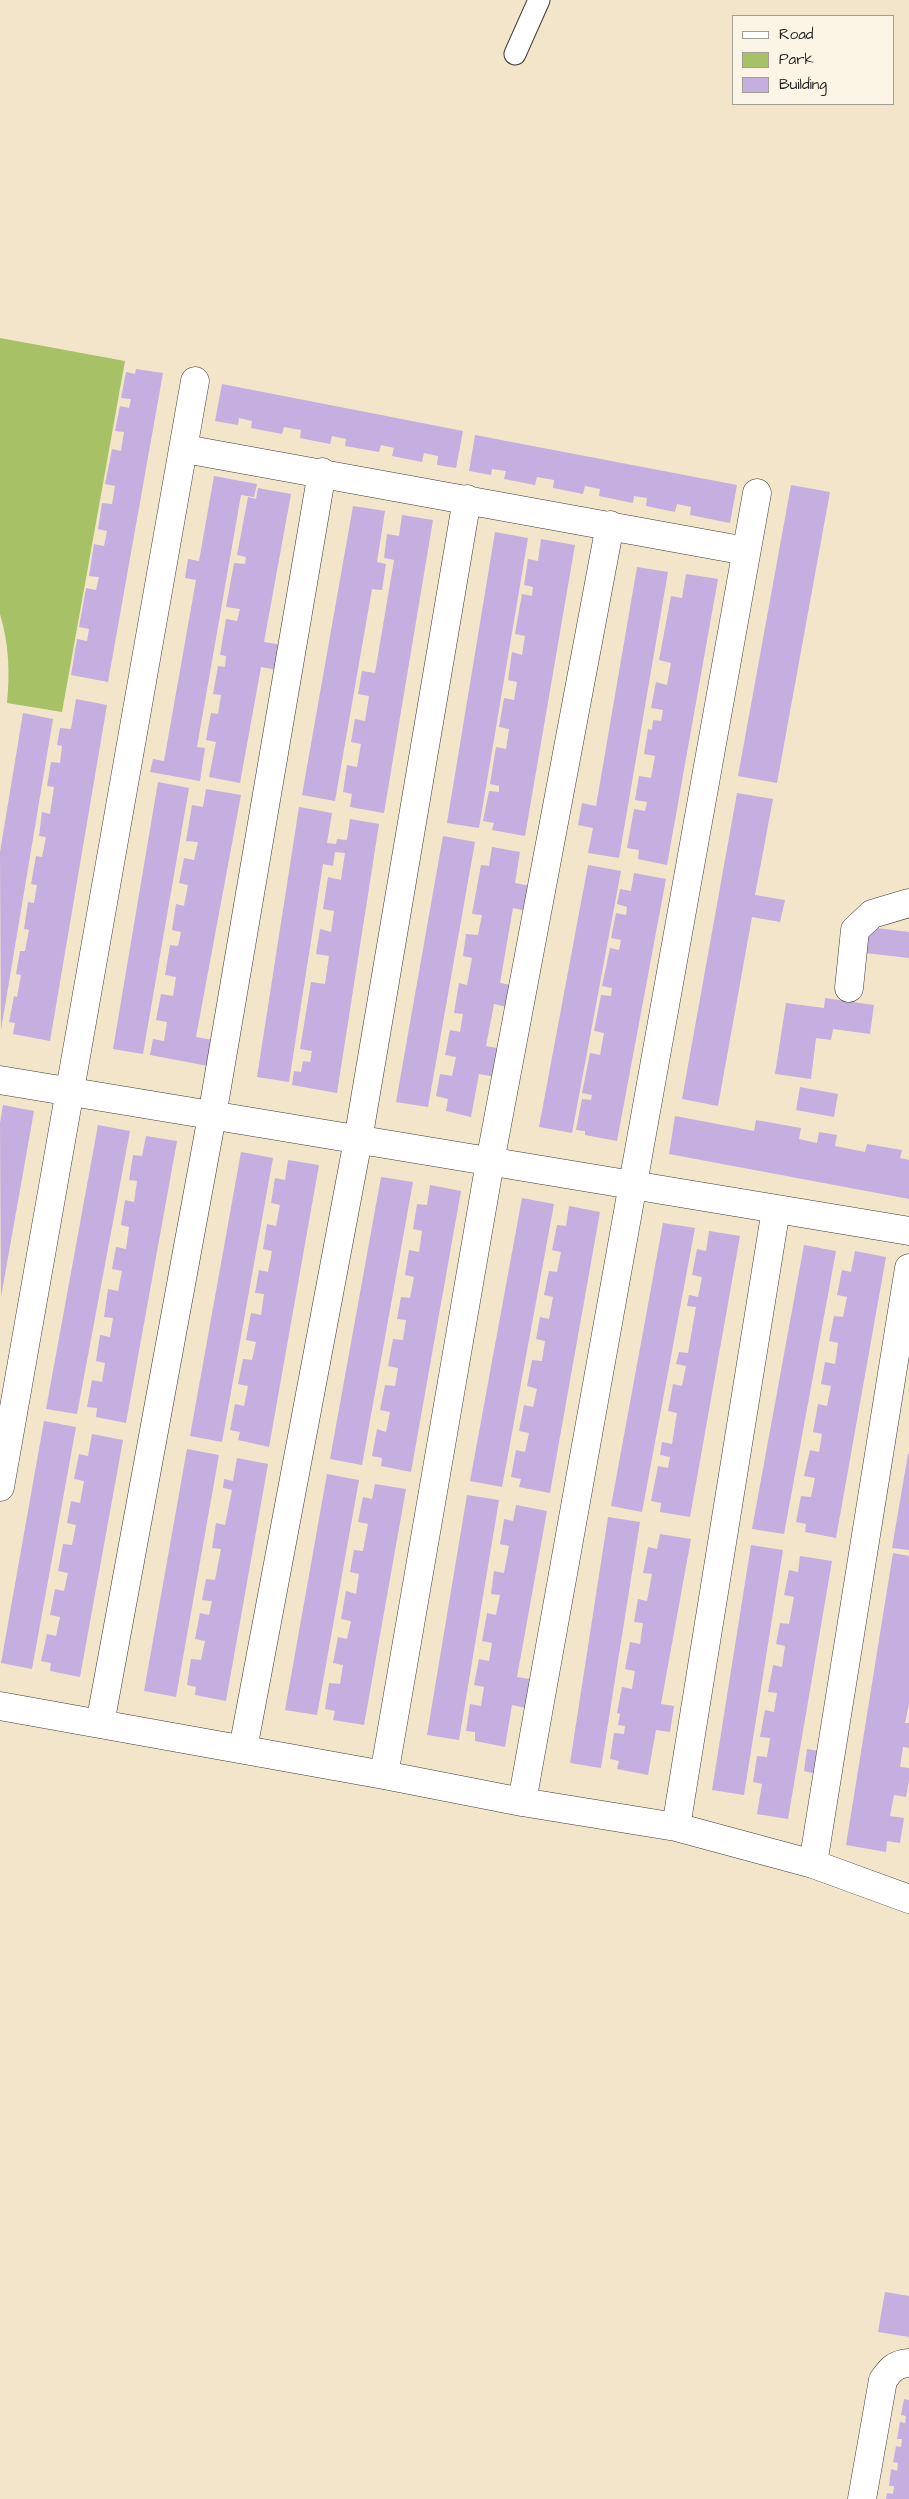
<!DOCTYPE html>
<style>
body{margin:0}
#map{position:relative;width:909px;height:2499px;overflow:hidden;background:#f3e5ca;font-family:"Architects Daughter",sans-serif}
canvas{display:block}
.legend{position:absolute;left:732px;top:15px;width:162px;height:90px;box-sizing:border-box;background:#fcf5e5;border:1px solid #a29e95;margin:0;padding:6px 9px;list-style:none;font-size:15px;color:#1c1c1c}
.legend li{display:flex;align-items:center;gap:10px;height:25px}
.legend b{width:25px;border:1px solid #a29e95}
</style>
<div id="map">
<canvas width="909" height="2499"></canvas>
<ul class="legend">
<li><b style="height:6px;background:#fff"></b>Road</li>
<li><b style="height:14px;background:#a7c167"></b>Park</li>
<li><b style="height:14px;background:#c5aee0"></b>Building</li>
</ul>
</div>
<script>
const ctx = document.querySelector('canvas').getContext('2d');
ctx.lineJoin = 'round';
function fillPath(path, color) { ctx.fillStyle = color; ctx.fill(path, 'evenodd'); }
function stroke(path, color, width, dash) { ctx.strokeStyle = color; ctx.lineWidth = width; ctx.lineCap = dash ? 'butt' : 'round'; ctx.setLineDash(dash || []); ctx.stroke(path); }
fillPath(new Path2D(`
 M0,338L125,361L62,712L7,703C10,672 9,644 0,614Z`), '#a7c167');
fillPath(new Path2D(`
 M136,369L163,373L108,682L71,675L77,639L87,641L89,629L79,627L86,588L96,590L99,577L89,576L94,544L104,546L107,531L98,529L102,503L112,504L115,486L105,484L112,449L121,451L124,432L115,431L120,406L129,408L131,399L121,398L126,372L135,374Z
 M222,384L463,431L456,468L437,465L438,456L424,453L422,462L392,456L394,448L381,445L379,452L345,446L346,439L332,436L330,444L300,438L301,430L284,427L282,434L251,428L252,421L239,418L238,425L215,421Z
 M475,435L737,485L730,523L690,515L691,507L677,504L675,512L646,506L647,498L634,496L633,503L599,496L600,489L585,486L583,494L553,488L554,480L537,477L535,485L504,479L506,471L492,469L491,475L469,471Z
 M214,476L257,484L254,497L241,495L197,747L205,748L200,781L150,772L153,759L164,761L196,580L185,578L188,559L199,561Z
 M791,485L830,492L777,783L738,776Z
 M258,488L291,494L264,642L283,645L278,670L261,667L240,783L209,777L216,742L206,740L211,713L218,714L221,695L213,694L218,666L225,667L226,656L220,655L226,619L237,621L240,609L226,607L234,563L245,564L246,557L237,555L248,497L256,499Z
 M353,506L385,511L377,562L386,564L382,590L372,589L335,801L302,795Z
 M402,515L433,520L384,813L350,807L352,794L343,792L347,765L357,767L361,744L351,742L355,719L365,721L369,696L358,694L362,671L375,673L394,560L384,558L387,534L399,536Z
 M495,532L528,538L479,828L447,823Z
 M541,539L575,545L525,836L492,830L494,823L483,821L489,791L499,792V786L490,784L496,747L506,749L509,729L499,727L504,698L514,700L517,682L508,680L512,652L522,655L525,636L515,634L522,594L532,596L533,587L524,585L528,559L538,561Z
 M637,567L668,572L619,858L588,853L593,828L578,825L582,803L596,806Z
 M686,574L718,579L667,865L638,859L639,850L627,848L634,809L645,811L647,802L635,800L639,776L651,778L655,756L644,754L648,729L652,730L653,720L661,721L663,710L651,708L656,682L667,685L671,663L659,660L671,596L682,598Z
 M76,699L107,705L50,1041L13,1034L15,1023L9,1022L14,996L17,997L21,975L16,974L20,951H25L29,930L24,929L28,902L34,903L37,885L31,884L36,856L42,857L46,837L39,836L42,812L50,814L54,787L47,786L51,762L60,763L62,746L57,745L60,728L71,729Z
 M23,713L53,719L1,1030L0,852Z
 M158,782L189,788L143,1054L113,1049Z
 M206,789L241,795L196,1037L213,1040L208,1066L150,1055L153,1039L164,1041L167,1022L156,1020L161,994L173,996L176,977L165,975L170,945L178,946L181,932L172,930L176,904L184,906L188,885L179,883L184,858L194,860L198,842L186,841L192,805L203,807Z
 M737,793L773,799L755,895L785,900L780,922L752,917L718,1106L682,1099Z
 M299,807L332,813L327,843L336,844L337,839L347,840L350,819L379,824L337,1093L292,1085L294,1071L301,1072L303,1061L310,1062L312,1051L300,1049L311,982L325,984L329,956L316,954L320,929L331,932L334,911L323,909L328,877L341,880L345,853L335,852L333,866L323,864L289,1082L257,1077Z
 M443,836L475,842L428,1107L396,1102Z
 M492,847L520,852L515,883L531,886L526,911L513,908L500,983L511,985L507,1007L494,1004L486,1046L502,1049L496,1077L479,1074L471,1117L446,1111L448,1099L436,1096L440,1074L452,1076L456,1057L445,1055L450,1030L460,1032L463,1014L454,1013L459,983L467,985L472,958L463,956L466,934L478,935L482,915L472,914L481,865L489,866Z
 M588,865L621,871L572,1133L539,1127Z
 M634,873L666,879L617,1141L585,1135V1131L576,1130L582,1099L591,1100L592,1095L582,1093L590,1053L600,1055L604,1033L594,1031L601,995L611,996L612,988L602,986L610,948L619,950L621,940L611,938L616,913L626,915L627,907L617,904L620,889L631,891Z
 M868,927L909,932V958L865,953Z
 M825,998L874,1005L870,1034L833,1029L831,1040L816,1038L811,1079L775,1074L786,1003L824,1008Z
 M800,1087L838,1094L834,1117L796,1110Z
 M3,1105L34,1111L1,1297L0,1123Z
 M675,1116L754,1131L756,1120L801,1128L799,1139L817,1143L819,1132L837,1135L835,1146L865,1152L867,1144L902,1150L900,1158L909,1160V1199L669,1154Z
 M98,1125L130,1131L77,1414L46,1409Z
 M146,1136L177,1141L126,1423L96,1417L97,1408L87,1407L92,1380L102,1382L105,1363L96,1361L100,1335L110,1337L113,1318L104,1317L108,1289L118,1291L122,1271L112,1269L116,1247L126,1249L129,1227L121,1225L125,1200L134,1202L137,1181L129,1180L133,1155L142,1156Z
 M241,1152L273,1158L222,1442L190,1436Z
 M288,1160L319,1165L269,1447L238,1440L240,1432L230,1430L235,1404L244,1406L248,1386L238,1384L243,1359L252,1360L256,1342L246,1340L251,1313L261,1315L264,1294L255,1293L259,1270L268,1272L272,1251L263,1249L267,1224L276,1226L280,1205L271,1203L275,1178L285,1180Z
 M381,1177L413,1182L362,1465L330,1459Z
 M430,1185L461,1191L411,1472L381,1466L382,1458L372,1456L377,1429L386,1432L390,1412L380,1410L385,1385L395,1386L398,1368L388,1366L393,1339L403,1340L406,1320L397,1319L401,1297L410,1298L414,1277L405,1275L409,1250L419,1252L422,1231L413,1229L417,1204L427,1205Z
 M522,1198L554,1204L502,1487L470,1481Z
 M569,1206L600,1212L550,1493L519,1487L521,1479L511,1477L516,1450L525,1452L529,1433L519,1431L524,1405L533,1407L537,1389L527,1386L532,1360L542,1361L545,1341L536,1339L540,1317L549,1319L553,1297L544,1295L549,1271L557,1272L561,1252L552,1250L557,1225L566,1226Z
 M663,1223L695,1228L642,1512L611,1506Z
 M709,1231L740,1236L690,1517L660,1512L661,1503L651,1501L658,1466L668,1468L670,1457L660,1455L662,1442L672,1444L677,1413L668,1411L673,1384L682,1386L686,1366L676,1364L679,1352L688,1353L696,1307L687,1306L689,1295L698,1297L702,1277L692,1275L697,1249L706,1251Z
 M804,1245L836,1251L784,1534L752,1529Z
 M855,1251L886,1257L836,1538L805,1532L806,1524L796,1522L801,1496L811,1497L815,1478L804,1476L810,1450L819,1452L822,1434L813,1432L818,1404L827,1406L831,1386L821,1384L825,1362L835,1364L838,1343L829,1341L834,1316L843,1317L847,1297L837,1295L842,1270L851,1272Z
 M44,1421L76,1427L32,1669L1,1663Z
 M92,1434L123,1440L80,1677L50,1671L51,1663L41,1661L47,1634L56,1636L60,1617L50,1615L55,1589L64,1591L68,1573L58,1571L63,1544L72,1545L76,1525L67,1523L71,1501L80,1503L84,1481L74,1479L79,1454L88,1456Z
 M187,1449L219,1455L176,1697L144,1691Z
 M908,1454H909V1550L892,1548Z
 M237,1458L268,1464L226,1701L195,1695L196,1687L187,1685L191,1659L201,1660L205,1641L195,1639L200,1613L209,1615L212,1601L202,1600L206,1579L215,1580L221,1549L212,1548L216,1523L225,1525L232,1490L223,1488L224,1479L233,1481Z
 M327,1474L359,1480L317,1715L285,1710Z
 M375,1484L406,1489L364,1725L333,1720L335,1711L325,1709L329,1683L340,1684L343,1665L333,1663L338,1637L347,1639L351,1621L341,1619L346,1591L356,1594L359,1574L350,1572L354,1550L363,1551L368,1524L358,1522L363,1497L372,1499Z
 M467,1495L499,1500L459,1740L427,1735Z
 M516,1505L547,1511L517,1677L536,1680L531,1709L512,1705L505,1747L475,1741V1732L466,1731L470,1704L481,1706L484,1687L474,1685L479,1659L489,1661L492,1643L482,1641L487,1613L496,1615L500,1595L491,1594L494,1571L504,1573L509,1546L500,1544L504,1519L513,1521Z
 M608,1517L640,1522L601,1768L570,1763Z
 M660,1534L691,1539L661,1704L674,1706L670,1732L656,1730L648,1775L617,1769L619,1761L610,1759L614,1733L624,1734L625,1726L618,1725L620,1714L617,1713L622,1687L632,1689L635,1671L625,1669L630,1642L640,1644L643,1623L634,1622L638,1599L647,1601L652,1574L643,1573L648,1547L657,1549Z
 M751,1545L783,1550L744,1795L712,1790Z
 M893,1553L909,1556V1704L905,1723H909V1748L903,1747L900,1767L909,1768V1780L906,1797L894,1795L890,1816L904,1818L900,1843L887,1841L886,1852L846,1845Z
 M800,1556L832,1561L788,1819L757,1814L762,1784L753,1782L757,1756L767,1757L770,1738L760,1737L765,1710L774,1712L777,1693L768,1692L773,1665L782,1667L785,1646L776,1644L780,1623L789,1624L794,1597L784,1595L789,1570L798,1572Z
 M807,1749L819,1751L816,1774L804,1771Z
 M885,2292L909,2296V2337L878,2332Z
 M904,2399L909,2400V2499H886L887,2493L893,2494L894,2486H889L891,2469L897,2471L898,2463L893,2462L896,2446L901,2447L902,2439H897L900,2422L905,2423L906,2416L901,2415Z`), '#c5aee0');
const service = new Path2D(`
 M515,54L539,0`);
const minor = new Path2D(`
 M185,449L746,551
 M849,988L855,930L872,914L909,903
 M0,1080L909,1231
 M0,1487L195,381
 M0,1706L384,1775L522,1802L676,1827L813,1864L909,1899
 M100,1724L212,1116L322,472
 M243,1749L358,1140L467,499
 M384,1775L490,1162L610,525
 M522,1802L757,493
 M676,1827L776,1209
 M813,1864L909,1268
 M862,2499L883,2380C891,2369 895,2364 909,2363`);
stroke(service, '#3c3a36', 23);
stroke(minor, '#3c3a36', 29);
stroke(service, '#fff', 21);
stroke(minor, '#fff', 28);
</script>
